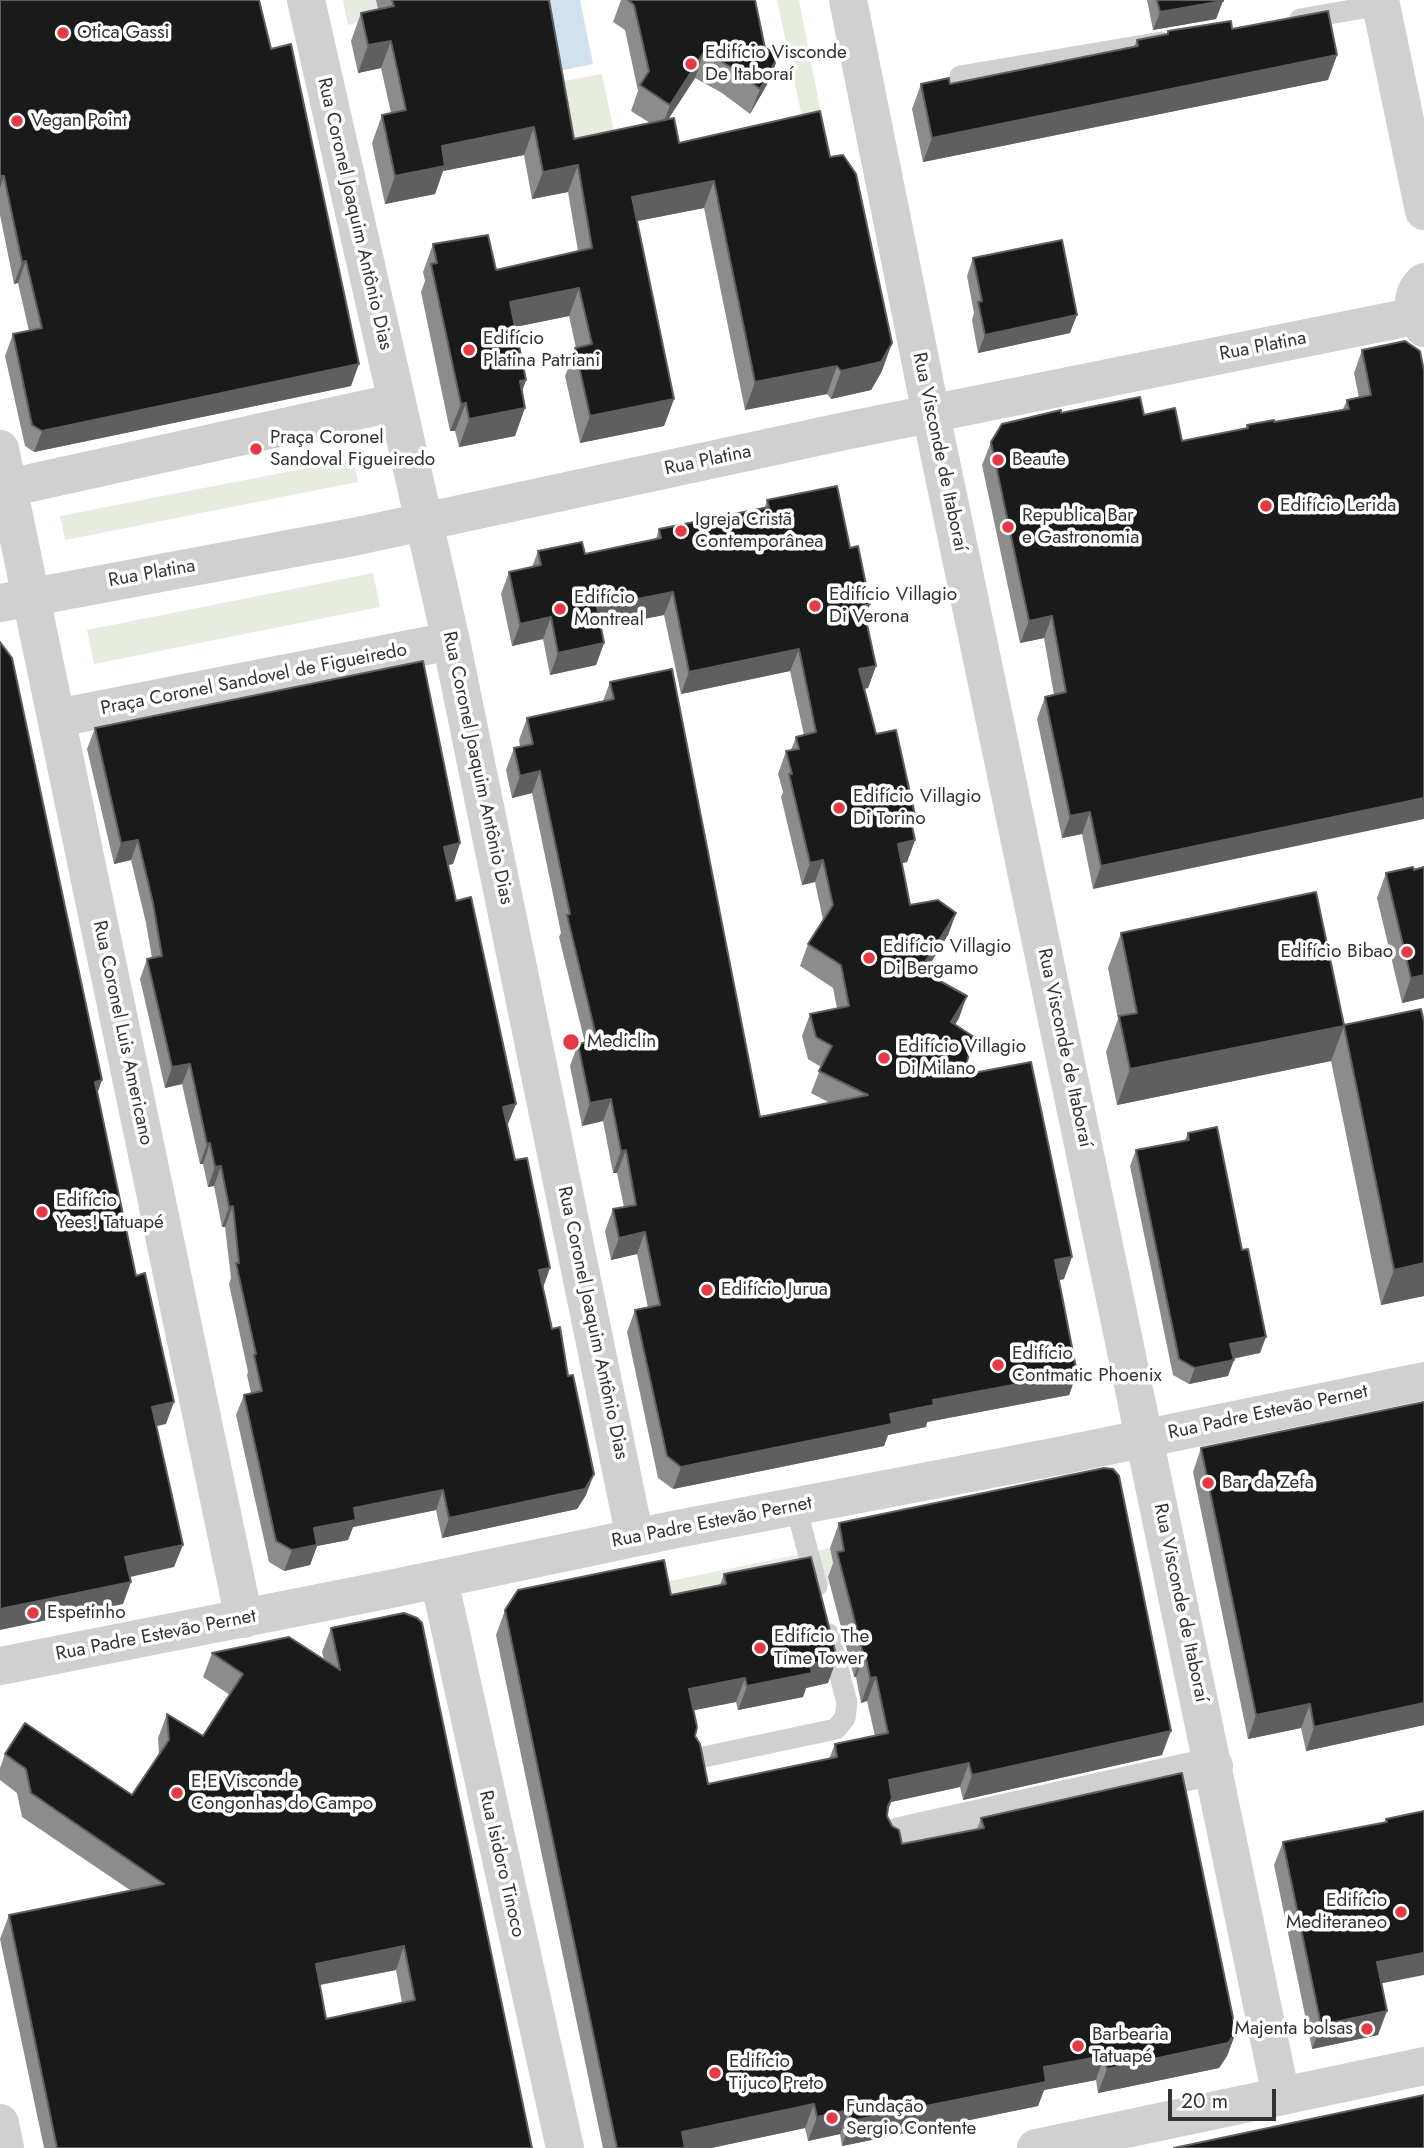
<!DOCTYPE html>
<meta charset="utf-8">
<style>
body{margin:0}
#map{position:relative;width:1424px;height:2148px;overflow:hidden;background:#fff;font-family:Jost,sans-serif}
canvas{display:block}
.scale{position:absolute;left:1168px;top:2089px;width:108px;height:32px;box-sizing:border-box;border:4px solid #333;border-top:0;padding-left:9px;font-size:21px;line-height:24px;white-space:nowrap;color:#333;-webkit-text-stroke:5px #fff;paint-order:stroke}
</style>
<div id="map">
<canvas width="1424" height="2148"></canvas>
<div class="scale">20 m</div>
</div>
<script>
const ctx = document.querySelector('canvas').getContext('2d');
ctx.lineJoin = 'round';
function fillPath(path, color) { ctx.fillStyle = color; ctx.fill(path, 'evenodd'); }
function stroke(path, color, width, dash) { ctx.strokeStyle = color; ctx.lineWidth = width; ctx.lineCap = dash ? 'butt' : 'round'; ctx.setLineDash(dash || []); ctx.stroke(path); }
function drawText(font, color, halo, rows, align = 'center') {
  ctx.font = font + ' Jost,sans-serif'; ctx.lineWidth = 7; ctx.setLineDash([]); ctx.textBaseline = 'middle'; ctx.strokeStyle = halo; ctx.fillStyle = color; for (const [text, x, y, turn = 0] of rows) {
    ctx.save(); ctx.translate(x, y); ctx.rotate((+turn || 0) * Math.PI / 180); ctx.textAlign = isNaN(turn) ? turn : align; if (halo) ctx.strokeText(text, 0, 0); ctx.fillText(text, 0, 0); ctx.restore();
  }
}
fillPath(new Path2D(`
 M343,0H376L380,18L348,25Z
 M777,0H799L821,113L802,117Z
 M602,74L619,156L567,166L553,83Z
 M353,459L358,482L65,540L60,516Z
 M373,573L380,607L94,664L87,630Z
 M830,1548L837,1583L662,1619L655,1584Z`), '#e6ecdf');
fillPath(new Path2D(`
 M545,0H580L593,64L559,71Z`), '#cfe2ee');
stroke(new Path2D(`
 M1300,19L1381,5
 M960,76L1161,42
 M796,1507L817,1586
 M699,1758L836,1729L845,1718L847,1703L829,1634`), '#d0d0d0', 21);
stroke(new Path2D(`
 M306,0L451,641L635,1538
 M848,0L931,414L1281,2096
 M1380,0L1424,211
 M1424,282C1410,295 1411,314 1424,328
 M0,449L244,1619
 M8,488L397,402
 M0,603L353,537L845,431L1415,316
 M57,718L451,641
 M439,1579L565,2148
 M0,1666L395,1588L677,1529L1064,1455L1424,1381
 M900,1836L1214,1766`), '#d0d0d0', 38);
stroke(new Path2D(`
 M0,2123L5,2148
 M1036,2148L1424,2066`), '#d0d0d0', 38);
fillPath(new Path2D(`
 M0,0L351,386L34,452L25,446L5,356L13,334L29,331L18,283L14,284L0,215Z
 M376,0H549L574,139L650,123L631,111L638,91L625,30L613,22L621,0H755L765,48L779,55L769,81L750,114L722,93L695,78L668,120L679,143L830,157L882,371L871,390L831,399L827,394L745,410L704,208L637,221L674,399L664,426L580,443L565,376L576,348L569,316L515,327L526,380L522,391L515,436L459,447L455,431H450L421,292L425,281L423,272L433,244L496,270L578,251L568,192L532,199L524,155L443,171L435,194L385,204L372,143L382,115L391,113L381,68L358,73L351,41L361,13L378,9Z
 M1147,0H1223L1216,19L1153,30Z
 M1232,29L1337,55L1328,80L923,162L912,109L921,84H950L1134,47L1137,40L1167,34L1168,31Z
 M973,258L1070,333L978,353L972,320L974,313L967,276Z
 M1405,341L1093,889L1082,834L1062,838L1037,719L1045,697L1054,695L1044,638L1020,643L982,465L991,442L1061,413L1144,415L1182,441L1246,429L1247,425L1274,422L1343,409L1347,400L1359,398L1354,373L1362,350Z
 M767,500L865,617L876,666L868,688L864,689L876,734L915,815L911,824L915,840L907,862L902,863L910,905L956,913L948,935L924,973L959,1018L955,1025L963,1075L1064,1279L1059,1280L1077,1373L1069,1395L927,1422L926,1427L888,1435L884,1446L673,1489L658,1478L627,1332L635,1310L648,1308L637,1254L611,1260L605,1231L613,1209L624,1207L617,1173H613L603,1121L582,1126L570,1066L578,1044L585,1043L559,937L561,933L532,793L512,798L506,770L514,748L520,746L519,740L527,718L603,701L610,682L760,1117L830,1103L811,1093L821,1067L808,1059L802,1036L810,1014L837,1008L833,988L800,966L808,944L823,920L815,882L802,885L781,797L783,792L778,774L786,751L791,750L796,737L804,735L790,671L681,694L664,615L601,627L604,643L596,665L550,675L543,639L512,646L501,594L509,572L532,567L538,551L585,554L656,539L659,529L765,507Z
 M95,728L460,843L453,864L448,865L508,1124L507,1125L586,1495L577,1509L442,1538L436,1510L353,1527L348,1540L317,1546L310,1565L284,1571L269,1562L236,1415L244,1395L251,1393L247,1375L248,1372L229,1284L231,1278L225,1227H222L214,1186L208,1187L203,1164H200L182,1084L165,1088L140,979L147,959L152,958L146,923L131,860L114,864L87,749Z
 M1424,867V998L1402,1003L1377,898L1386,873Z
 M1121,933L1344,1025L1424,1296L1381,1305L1331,1061L1117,1105L1106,1052L1118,1019L1108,968Z
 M1188,1133L1260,1353L1233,1359L1228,1376L1189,1384L1173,1375L1130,1166L1136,1150L1185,1140Z
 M1424,1402V1725L1306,1751L1301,1728L1248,1739L1193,1472L1201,1448Z
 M839,1523L1162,1755L963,1800L960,1787L891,1802L888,1811L887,1816L902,1844L977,1829L981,1818L1236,2032L1227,2056L1219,2068L1098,2093L1096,2080L1044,2090L1038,2106L842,2146L840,2134L808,2141L805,2128L711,2148H603L496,1635L505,1610L671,1595L720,1585L724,1574L828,1683L806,1688L803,1697L738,1710L736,1702L693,1710L695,1736L708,1784L829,1759L835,1744L875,1736L867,1701L861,1703L856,1677H854L828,1577L833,1563L830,1548Z
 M331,1628L532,2148H44L0,1939L9,1915L130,1890L22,1817L17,1793L0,1780V1768L5,1754L132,1795L159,1754L158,1738L167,1714L203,1736L230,1695L203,1677L212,1653L324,1659L322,1652ZM396,1970L402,2003L326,2019L320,1985Z
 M1424,1811L1381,1983L1378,2035L1312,2049L1274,1865L1283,1842L1385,1823L1386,1819Z`), '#8c8c8c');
fillPath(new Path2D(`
 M1223,1L1216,19L1153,30L1160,12Z
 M391,41L381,68L358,73L368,45Z
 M704,52L695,78L661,130L670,105Z
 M779,55L769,81L750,114L760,89Z
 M1337,55L1328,80L923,162L932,138Z
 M534,127L524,155L443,171L435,194L385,204L395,176L442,146Z
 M578,165L568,192L532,199L543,172Z
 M1,176H4L0,188V178Z
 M714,181L704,208L622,224L632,197Z
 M26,261L18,283L14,284L22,262Z
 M579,288L569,316L500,330L510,302Z
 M1077,315L1070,333L978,353L985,335Z
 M892,343L882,371L871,390L831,399L841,371Z
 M359,364L351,386L34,452L42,431Z
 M837,366L827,394L745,410L755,382Z
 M526,380L516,408L520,381Z
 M674,399L664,426L580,443L590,416Z
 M466,403L455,431H450L461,404Z
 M525,408L515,436L459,447L469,419Z
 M673,592L664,615L589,630L597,607Z
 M870,604L862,627L863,606Z
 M1052,616L1044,638L1020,643L1029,621Z
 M551,617L543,639L512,646L520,624Z
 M604,643L596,665L550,675L558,653Z
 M799,649L790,671L681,694L689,672Z
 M876,666L868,688L850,692L859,669Z
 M540,771L532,793L512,798L520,776Z
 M1424,798V819L1093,889L1101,866Z
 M1090,812L1082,834L1062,838L1070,816Z
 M138,840L131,860L114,864L121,843Z
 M915,840L907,862L890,866L898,844Z
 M460,843L453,864L437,867L444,847Z
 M823,860L815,882L802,885L810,863Z
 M956,913L948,935L912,993L920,970Z
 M1424,975V998L1402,1003L1411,978Z
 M967,996L959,1018L943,1044L951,1022Z
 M1344,1026L1331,1061L1117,1105L1130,1069Z
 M190,1064L182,1084L165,1088L172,1067Z
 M102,1080L94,1103L95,1082Z
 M611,1099L603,1121L582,1126L590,1103Z
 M516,1104L508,1124L495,1127L503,1107Z
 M210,1143L203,1164H200L207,1144Z
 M626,1150L617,1173H613L621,1151Z
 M221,1166L214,1186L208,1187L215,1167Z
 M233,1206L225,1227H222L229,1207Z
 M645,1232L637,1254L611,1260L619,1238Z
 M1072,1257L1064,1279L1047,1283L1055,1260Z
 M1424,1263V1296L1381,1305L1394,1270Z
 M550,1268L543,1288L539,1270Z
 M1266,1337L1260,1353L1224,1360L1230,1344Z
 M1234,1360L1228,1376L1189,1384L1195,1368Z
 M1077,1373L1069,1395L927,1422L926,1427L888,1435L884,1446L673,1489L681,1467L890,1414L933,1400Z
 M174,1402L166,1424L144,1429L152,1407Z
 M594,1474L586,1495L577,1509L442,1538L449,1518Z
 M443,1490L436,1510L353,1527L348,1540L317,1546L310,1565L284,1571L292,1550L314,1528L354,1508Z
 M183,1545L174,1567L117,1580L125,1557Z
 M131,1582L123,1604L0,1630V1609Z
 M863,1653H865L856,1677H854Z
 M837,1658L828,1683L806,1688L803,1697L738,1710L747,1686L810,1664Z
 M876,1677L867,1701L861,1703L870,1678Z
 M745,1678L736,1702L680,1713L689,1689Z
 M1424,1703V1725L1306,1751L1314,1727Z
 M1310,1704L1301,1728L1248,1739L1256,1715Z
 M1171,1731L1162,1755L963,1800L972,1775Z
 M969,1763L960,1787L891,1802L883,1822L889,1780Z
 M404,1946L396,1970L308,1987L316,1964Z
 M1424,1953V1975L1368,1986L1377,1962Z
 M1387,2011L1378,2035L1312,2049L1321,2025Z
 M1236,2032L1227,2056L1219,2068L1098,2093L1107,2069Z
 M1104,2056L1096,2080L1044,2090L1038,2106L842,2146L851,2121L1044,2067Z
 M814,2104L805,2128L711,2148H676L682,2132Z
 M849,2110L840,2134L808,2141L817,2117Z`), '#5f5f5f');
const building = new Path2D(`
 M0,0H259L271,49L291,44L359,364L42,431L32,425L13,334L42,328L26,261L22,262L4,176H1L0,174Z
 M392,0H549L574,139L674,118L679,143L820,111L830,157L843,155L856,174L892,343L881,362L841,371L837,366L755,382L714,181L632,197L674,399L590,416L575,348L592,344L579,288L510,302L526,380L520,381L525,408L469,419L466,403L461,404L431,264L437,263L433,244L488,235L496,270L592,248L578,165L543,172L534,127L442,146L445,166L395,176L382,115L406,110L391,41L368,45L361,13L394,6Z
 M628,0H755L765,48L779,55L760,89L731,67L704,52L670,105L640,85L649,71L634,5Z
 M1157,0H1223V1L1160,12Z
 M1328,11L1337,55L932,138L921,84L949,78L950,84L1138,46L1137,40L1168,34V31L1231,21L1232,29Z
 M1062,240L1077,315L985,335L978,302L982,301L973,258Z
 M1405,341L1420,351L1424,371V798L1101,866L1090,812L1070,816L1045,697L1066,692L1052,616L1029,621L991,442L1002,424L1061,410V413L1140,397L1144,415L1175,408L1182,441L1248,428L1247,425L1274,420V422L1349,409L1347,400L1371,395L1362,350Z
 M837,486L850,548L858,546L870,604L863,606L876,666L859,669L876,734L896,730L915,815L910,817L915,840L898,844L910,905L938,900L956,913L920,970L967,996L951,1022L974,1037L963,1075L1031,1062L1072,1257L1055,1260L1077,1373L933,1400L934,1405L890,1414L892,1424L681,1467L667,1456L635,1310L660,1305L645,1232L619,1238L613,1209L636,1205L626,1150L621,1151L611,1099L590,1103L578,1044L597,1040L567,915L570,914L540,771L520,776L514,748L533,744L527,718L614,699L610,682L672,669L760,1117L868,1095L819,1071L832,1046L816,1037L810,1014L849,1006L841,965L808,944L833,905L823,860L810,863L789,774H792L786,751L799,749L796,737L816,732L799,649L689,672L673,592L597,607L604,643L558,653L551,617L520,624L509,572L541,565L538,551L582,542L585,554L661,538L659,529L769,507L767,500Z
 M0,642L12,658L102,1080L95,1082L136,1276L145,1273L174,1402L152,1407L183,1545L125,1557L131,1582L0,1609Z
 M423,661L460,843L444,847L456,901L471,897L516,1104L503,1107L515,1160L527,1158L550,1268L539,1270L552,1329L560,1327L568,1376L573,1375L594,1474L585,1489L449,1518L443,1490L354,1508L356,1520L314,1528L317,1545L292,1550L276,1541L244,1395L262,1391L254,1355L256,1354L236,1263H239L233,1206L229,1207L221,1166L215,1167L210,1143L207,1144L190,1064L172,1067L147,959L162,956L153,903L138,840L121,843L95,728Z
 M1413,867L1414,870L1424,867V975L1411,978L1386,873Z
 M1316,892L1344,1025L1421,1009L1424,1022V1263L1394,1270L1344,1026L1130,1069L1119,1016L1137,1013L1121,933Z
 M1217,1127L1242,1250L1248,1249L1266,1337L1230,1344L1234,1360L1195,1368L1179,1359L1136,1150L1189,1140L1188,1133Z
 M1424,1402V1703L1314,1727L1310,1704L1256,1715L1201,1448Z
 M1104,1468L1113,1469L1119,1476L1171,1731L972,1775L969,1763L889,1780L892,1798L888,1806L887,1816L892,1826L899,1830L902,1844L984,1828L981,1818L1182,1773L1236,2032L1228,2043L1107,2069L1104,2056L1044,2067L1046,2082L851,2121L849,2110L817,2117L814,2104L682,2132L685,2148H617L505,1610L518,1590L664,1560L671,1595L726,1584L724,1574L811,1557L837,1658L810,1664L812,1673L747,1686L745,1678L689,1689L697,1727L695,1736L700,1744L708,1784L837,1757L835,1744L888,1733L876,1677L870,1678L865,1653H863L837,1552L844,1551L839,1523Z
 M404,1613L417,1618L422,1623L532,2148H57L9,1915L164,1884L31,1793L26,1769L5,1754L25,1723L132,1795L169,1740L167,1714L203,1736L243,1674L212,1653L289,1637L340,1670L331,1628ZM404,1946L415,2000L326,2019L316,1964Z
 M1424,1811V1953L1377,1962L1387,2011L1321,2025L1283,1842L1387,1822L1386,1819Z
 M1424,2095V2148H1174Z`);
fillPath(building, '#1a1a1a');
stroke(building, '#5f5f5f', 2);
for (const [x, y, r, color] of [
 [63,33,7,"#e63946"],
 [691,64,7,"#e63946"],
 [17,121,7,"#e63946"],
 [469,350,7,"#e63946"],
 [256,449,7,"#e63946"],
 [998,460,7,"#e63946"],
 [1266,506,7,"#e63946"],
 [1008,527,7,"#e63946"],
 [681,531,7,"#e63946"],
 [815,606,7,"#e63946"],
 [560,609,7,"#e63946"],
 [839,808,7,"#e63946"],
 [1407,952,7,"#e63946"],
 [869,958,7,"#e63946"],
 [571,1042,9,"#e63946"],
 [884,1058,7,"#e63946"],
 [42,1212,7,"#e63946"],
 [707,1290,7,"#e63946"],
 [998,1365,7,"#e63946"],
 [1208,1483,7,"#e63946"],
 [33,1613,7,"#e63946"],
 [760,1648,7,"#e63946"],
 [177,1793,7,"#e63946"],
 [1401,1912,7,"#e63946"],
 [1367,2029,7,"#e63946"],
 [1078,2046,7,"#e63946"],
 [715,2073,7,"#e63946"],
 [832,2118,7,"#e63946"]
]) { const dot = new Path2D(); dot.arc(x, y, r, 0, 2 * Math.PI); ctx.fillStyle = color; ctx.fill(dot); stroke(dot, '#fff', 2.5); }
drawText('19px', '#333', '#fff', [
 ["Otica Gassi",77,33],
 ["Edifício Visconde",705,53],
 ["De Itaboraí",705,75],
 ["Vegan Point",31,121],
 ["Edifício",483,339],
 ["Platina Patriani",483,361],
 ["Praça Coronel",270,438],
 ["Sandoval Figueiredo",270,460],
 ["Beaute",1012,460],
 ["Edifício Lerida",1280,506],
 ["Republica Bar",1022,516],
 ["e Gastronomia",1022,538],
 ["Igreja Cristã",695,520],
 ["Contemporânea",695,542],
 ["Edifício Villagio",829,595],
 ["Di Verona",829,617],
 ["Edifício",574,598],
 ["Montreal",574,620],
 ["Edifício Villagio",853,797],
 ["Di Torino",853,819],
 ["Edifício Villagio",883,947],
 ["Di Bergamo",883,969],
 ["Edifício Bibao",1393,952,"right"],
 ["Mediclin",587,1042],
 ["Edifício Villagio",898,1047],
 ["Di Milano",898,1069],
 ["Edifício",56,1201],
 ["Yees! Tatuapé",56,1223],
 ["Edifício Jurua",721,1290],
 ["Edifício",1012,1354],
 ["Contmatic Phoenix",1012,1376],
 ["Bar da Zefa",1222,1483],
 ["Espetinho",47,1613],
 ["Edifício The",774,1637],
 ["Time Tower",774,1659],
 ["E.E Visconde",191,1782],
 ["Congonhas do Campo",191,1804],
 ["Edifício",1387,1901,"right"],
 ["Mediteraneo",1387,1923,"right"],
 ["Majenta bolsas",1353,2029,"right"],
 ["Barbearia",1092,2035],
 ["Tatuapé",1092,2057],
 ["Edifício",729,2062],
 ["Tijuco Preto",729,2084],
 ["Fundação",846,2107],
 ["Sergio Contente",846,2129]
], 'left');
drawText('19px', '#333', '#fff', [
 ["Rua Coronel Joaquim Antônio Dias",354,214,77],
 ["Rua Platina",1263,347,-11],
 ["Rua Visconde de Itaboraí",939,452,78],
 ["Rua Platina",708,461,-12],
 ["Rua Platina",152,574,-10],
 ["Praça Coronel Sandovel de Figueiredo",254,680,-11],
 ["Rua Coronel Joaquim Antônio Dias",477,768,78],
 ["Rua Coronel Luis Americano",122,1033,78],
 ["Rua Visconde de Itaboraí",1064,1048,78],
 ["Rua Coronel Joaquim Antônio Dias",592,1323,78],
 ["Rua Padre Estevão Pernet",1268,1413,-12],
 ["Rua Padre Estevão Pernet",712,1523,-11],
 ["Rua Visconde de Itaboraí",1180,1603,78],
 ["Rua Padre Estevão Pernet",156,1636,-11],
 ["Rua Isidoro Tinoco",501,1864,77]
]);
</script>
